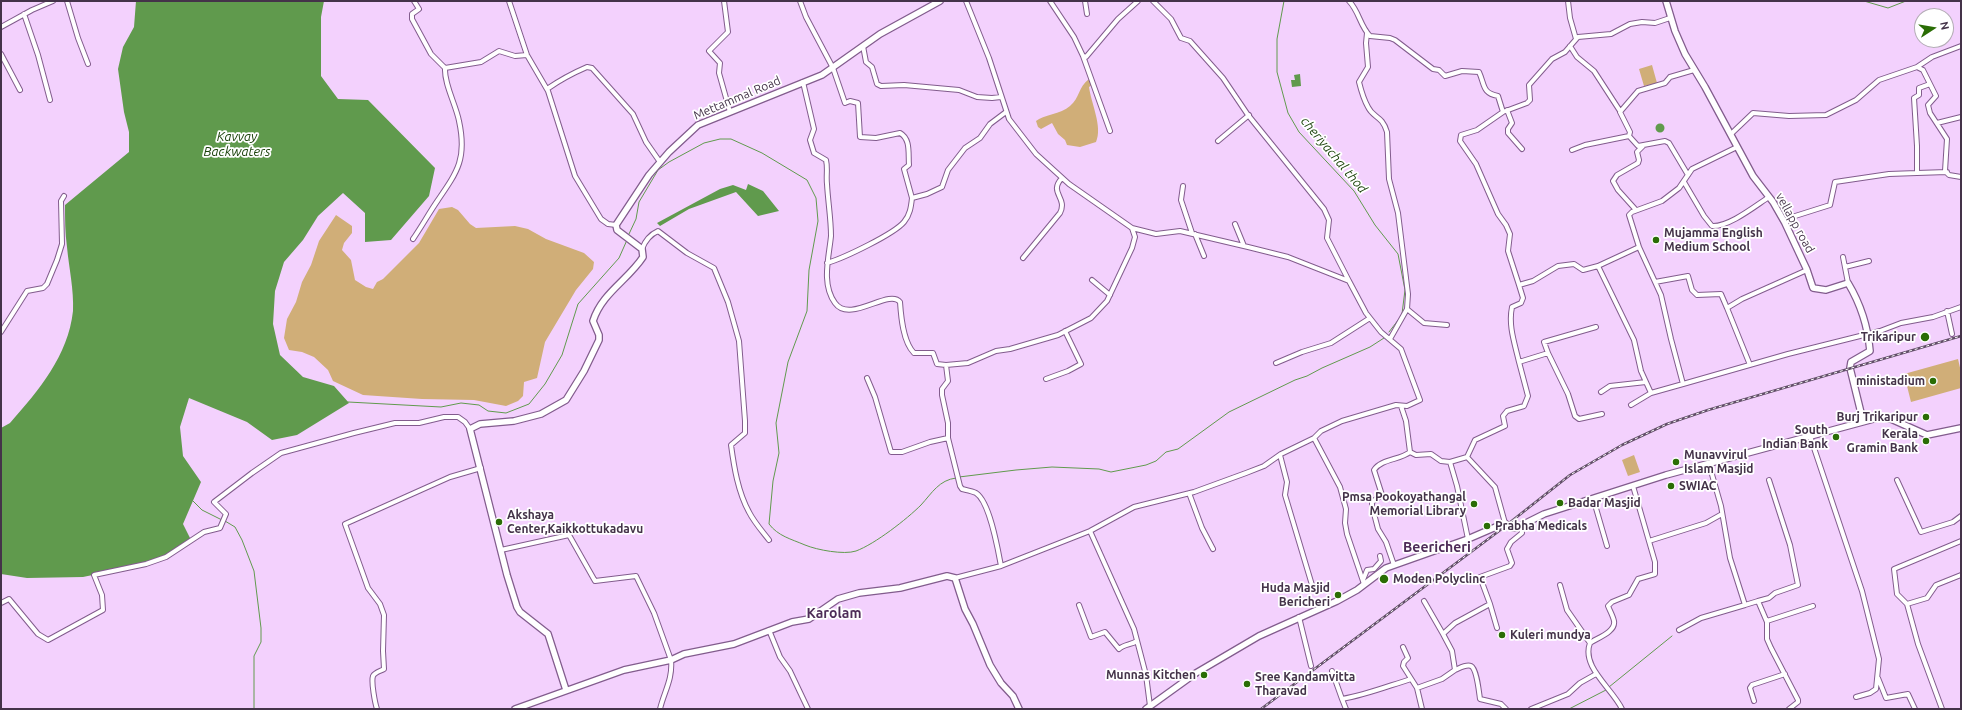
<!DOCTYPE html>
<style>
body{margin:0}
#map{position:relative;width:1962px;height:710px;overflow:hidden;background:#f3d1fd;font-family:Ubuntu,sans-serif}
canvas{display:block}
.frame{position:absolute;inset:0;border:2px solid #443349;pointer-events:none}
.north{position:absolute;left:1914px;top:8px;width:40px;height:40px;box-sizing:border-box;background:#fff;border:1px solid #b4adb6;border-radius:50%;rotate:78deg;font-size:11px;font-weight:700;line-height:16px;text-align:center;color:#443349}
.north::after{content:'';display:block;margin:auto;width:14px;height:18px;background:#2a6d05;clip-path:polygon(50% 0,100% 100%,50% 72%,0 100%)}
</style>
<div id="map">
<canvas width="1962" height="710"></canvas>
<div class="frame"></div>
<div class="north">N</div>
</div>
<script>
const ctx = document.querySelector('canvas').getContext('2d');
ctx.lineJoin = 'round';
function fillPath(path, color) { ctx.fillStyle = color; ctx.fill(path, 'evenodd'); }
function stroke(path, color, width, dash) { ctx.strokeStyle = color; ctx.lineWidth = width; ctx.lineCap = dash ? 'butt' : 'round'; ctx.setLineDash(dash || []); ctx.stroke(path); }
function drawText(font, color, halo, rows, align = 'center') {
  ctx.font = font + ' Ubuntu,sans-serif'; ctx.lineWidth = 3.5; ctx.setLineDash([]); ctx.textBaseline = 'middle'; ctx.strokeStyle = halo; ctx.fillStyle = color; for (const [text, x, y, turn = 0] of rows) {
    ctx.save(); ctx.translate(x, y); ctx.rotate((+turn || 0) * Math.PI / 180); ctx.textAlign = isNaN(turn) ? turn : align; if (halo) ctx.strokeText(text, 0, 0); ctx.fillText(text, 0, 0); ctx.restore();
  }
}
fillPath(new Path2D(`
 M1652,65L1657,83L1644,86L1639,69Z
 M1089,79H1090L1092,85L1089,87C1091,103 1103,127 1096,142L1080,147L1067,145L1065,140L1058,134L1052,123L1041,129L1038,127L1036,121C1043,115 1061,114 1070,106C1080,98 1078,87 1089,79Z
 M452,207L458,210L470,224L476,228L515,226L528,229L546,239L584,253L594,262L593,269L576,290L545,342L537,378L524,382L523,396L518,401L506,406L474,400L422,399L363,395L333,381L328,370L314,357L302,352L289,350L284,338L287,319L296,302L302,282L311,265L319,241L336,215L352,226V233L344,243L342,250L351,260L355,280L366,287L373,289L377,282L383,279L419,243L439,209Z
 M1958,359L1961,372V388L1911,402L1904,374Z
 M1634,455L1640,472L1628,476L1622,460Z`), '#d0ae78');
fillPath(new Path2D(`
 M136,1L187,2L189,1H324L321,17V76L338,99L368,100L435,168L429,196L391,240L365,242V213L343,193L318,216L303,240L284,262L275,291L273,324L280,355L303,377L334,386L349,403L297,435L272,440L247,422L189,398L180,427L183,456L201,482L183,524L191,540L160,561L83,577L27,578L1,574V428L10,423C39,390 68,356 73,311C74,290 69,268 67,247C65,233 65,219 65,205L129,152V132L124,112L118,69L123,47L134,27Z
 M1300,74L1301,86L1292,87L1291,80H1295L1294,75Z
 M1655.5 128a4.5 4.5 0 1 1 9 0a4.5 4.5 0 1 1-9 0Z
 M748,184L763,191L779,211L758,216L736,192L689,209L660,226L657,223L720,189L733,185L746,190Z`), '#609a4d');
stroke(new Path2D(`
 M1284,1L1277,39V72L1288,113L1299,132L1354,191L1375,225L1398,254L1405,290L1402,314
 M1864,1L1888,8L1906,1
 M629,234L636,219L639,202L658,170L669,162L704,143L720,139H731L762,153L807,180L816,198L818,221L809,270L807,311L788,362L776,423L779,453L773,481L769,524C778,536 791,539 805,545C817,550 844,555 856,551C875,544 907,519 921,505C932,493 939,480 956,478
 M1389,332L1399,319
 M348,402L441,407L461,403L479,405L488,411L506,413L529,404L545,384L562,355L578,304L619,258L627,240
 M959,477L1016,470L1052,467L1099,469L1111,472L1146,465L1156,461L1166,452L1178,449L1229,412L1295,380L1307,376L1322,368L1370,347L1384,338
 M192,500L202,510L222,520
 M225,521L235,527L242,540L254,571L261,628V642L254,656V709
 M1609,687L1672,636
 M1569,709L1606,690`), '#609a4d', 1);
const minor = new Path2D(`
 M67,1L78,38L88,64
 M414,1L419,9L412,14V19L431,54L445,68
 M509,1L527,55L548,91L575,176L601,219L608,224L616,225
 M724,1L728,32L709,51L720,63L719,73L730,112
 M800,1L806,17L833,68L845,103L850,101L858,103L860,137L876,138L900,133C911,139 908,154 909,165L904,169L912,198L927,194L942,187L948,170L965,148L980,138L990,124L1006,112
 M966,1L989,58L1009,119L1036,154L1069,184L1132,228L1156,234L1180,231L1248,247L1288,257L1349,281L1366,313L1381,332L1401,349L1420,400L1407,406L1396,405L1342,421L1321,431L1314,438
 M1050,1L1074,37L1083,56L1086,57L1118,19L1138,1
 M1085,1L1087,14
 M1153,1L1171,19L1181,38L1190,41L1223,78L1248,115L1324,209L1329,220L1327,238L1349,281
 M1349,1C1359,11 1360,26 1370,36L1390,38L1395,40L1433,69L1439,70L1445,76L1462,71L1479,72C1485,85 1482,93 1498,96L1503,112
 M1568,1L1570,18L1576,39
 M24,14L38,55L50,100
 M1,27L32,10L53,1
 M1367,33L1366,43L1368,67L1359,82C1361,90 1364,100 1368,107C1373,118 1382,115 1387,132L1389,179L1398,213L1408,294L1407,309L1390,339
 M863,46L866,62L872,67L877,84L881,86L904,85L959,90L977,97L992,98L1001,97
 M1570,46L1577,57L1594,71L1620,111
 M1,54L20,90
 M1083,56L1110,131
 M1917,67L1932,57L1961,46
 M803,82L814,129L810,140L814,153L826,160C828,168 826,176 827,184C828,202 831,219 831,236C829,257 821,284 835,303C850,324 889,288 900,302C901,317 903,342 914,353H933L937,364L946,365
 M547,89C560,80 573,73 587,67L592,68L633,114L646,142L660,162
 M1507,110L1512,123L1508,129V133L1522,149
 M1937,123L1961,117
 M1731,134L1753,113L1789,116L1826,115L1856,100L1879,80L1917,67L1923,70L1936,96L1928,105L1930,113L1947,139L1945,171L1949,175L1961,177
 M1629,136L1638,146L1665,141L1669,143L1688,175
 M1218,141L1249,115
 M1572,150L1585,145L1629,136L1630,132L1620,112L1638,91L1665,83L1670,77L1694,70
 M1917,173L1947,172
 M1684,182L1704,216L1712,226C1729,227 1755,206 1769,197
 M1183,186L1181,200L1192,233
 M1636,210L1618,190L1613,181L1617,175L1638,163L1639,160L1637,152L1643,146
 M1785,223L1792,217L1830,205L1835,182L1889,174L1917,173V146L1914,98L1919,95V88L1930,84
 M1235,224L1244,246
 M1195,234L1204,256
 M413,239C422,226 429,213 438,200C458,171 467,158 459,121C456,105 444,84 445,68L481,62L499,51L515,56L527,55
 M642,249C645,241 649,235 658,231L687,253L714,268L728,302L739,341L745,421V433L731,445C734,467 738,492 749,512C754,522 762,531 769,540
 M1843,257L1848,283
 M1023,258L1060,213C1068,197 1048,193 1062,178
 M827,263C844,258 894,234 904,222C910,215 911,207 912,198
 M1598,266L1634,340L1641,371L1651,393
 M1845,267L1869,261
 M1092,280L1110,295
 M1655,282L1688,276L1692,290L1697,295L1721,294L1727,308
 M1519,285L1508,251L1510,234L1506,225L1498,214L1476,164L1460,141L1461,135L1477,130L1503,112L1527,103L1530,100L1529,85L1552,59L1565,52L1578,37L1611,34L1630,24L1642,22L1655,23L1670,18
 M1407,309L1424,323L1447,325
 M1947,311L1952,334
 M1,332L27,291L43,288L47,284L57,260L62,244L61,201L64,196
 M1548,353L1568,394L1575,416L1579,419L1602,414
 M1519,362C1515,344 1508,326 1512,307L1521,303L1523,298L1519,285L1533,281L1558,266L1574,264L1583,270L1598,266L1639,247
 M1276,363L1302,352L1331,343L1370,318
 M1750,365L1727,308L1742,299L1807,270
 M867,378L875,397L891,452H902L930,442L948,438
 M1046,379L1068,371L1081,364L1065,331
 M1683,384L1788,354L1880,331L1901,323L1933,317L1961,307
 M1601,392L1610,386L1646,382
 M1631,405L1651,393L1683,384L1671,339L1661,295L1639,247L1629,215L1632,212L1662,201L1679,188L1692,169L1737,147
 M1401,406L1406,421L1410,452L1416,455L1431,454L1441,461L1450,462L1467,457L1475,440L1505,426L1503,416L1507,411L1524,406L1528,396L1519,362L1548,353L1544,342L1596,327
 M1810,436L1862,591L1879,659L1876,689L1870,693L1856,697
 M1280,455L1287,482L1285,495L1312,585
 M1467,457L1495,487L1505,523
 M1450,462L1457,486L1468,539
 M1709,464L1721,506L1730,558L1745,605L1758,601L1767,622V639L1771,648L1798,700V702L1789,709
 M1897,480L1921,532L1953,522L1961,516
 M1189,493L1202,528L1213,549
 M1593,498L1607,546
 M1090,531L1134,629L1146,675L1150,706
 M1649,541L1706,523L1722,514
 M501,550L569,535L595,581L636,576L654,613L671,660C673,679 664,692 660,709
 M1394,565L1386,542L1378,529L1372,506V502L1382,495L1374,470C1381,459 1400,460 1410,452
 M1001,566C998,550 990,502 976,493C972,491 966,490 962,489L960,486L948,438V423L942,395V389L948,381L946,365L968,363L996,351L1010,349L1058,335L1091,318L1107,301L1132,248L1135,237L1132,228
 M955,578L1001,566L1029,555L1090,531L1134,507L1194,492L1246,473L1264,466L1281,454L1314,438L1340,487L1346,509L1345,523L1347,534L1364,584
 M1363,580L1367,570L1374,569L1381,561L1380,556
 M1560,585L1567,610L1590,643
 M1424,601L1443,634
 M1758,601L1769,598L1775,593L1798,585L1790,545L1769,480
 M1,603L9,599L38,634L48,640L103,610L102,595L94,575L146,564L166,557L204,532L220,528L226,514L214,502L252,473L281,453L354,433L395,423H419L444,417H458L465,422L470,429
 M1490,604L1497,628
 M1907,604L1927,598L1936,585L1961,575
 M1079,605L1091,637L1105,632L1119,649C1124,644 1131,645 1137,641
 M1299,617L1311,666
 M1767,621L1813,606
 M769,630L780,657L790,671L808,709
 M1679,630L1701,618L1745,605
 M1403,647L1408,658L1404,662L1403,666L1417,688
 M1455,670C1460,668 1466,664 1471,666C1477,669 1479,693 1480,699L1501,704L1506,709
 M1332,671L1342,699C1366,695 1388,686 1411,679
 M1878,678L1886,698L1908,694L1915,709
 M1342,699L1346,709
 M1754,701L1750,688L1752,685L1785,674
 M377,709C375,703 371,682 373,676C375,672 381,671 384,669L383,651L384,615L380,604L368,588L345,524L450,477L481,468
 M1422,709L1417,688L1442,679L1455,670L1452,651L1443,634L1455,623L1490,604L1480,577L1510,566L1512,563L1507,549L1511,542L1522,533L1521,525
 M1531,709L1568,694L1580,683L1596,674
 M1622,709C1612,688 1581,667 1590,643C1597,638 1616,632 1614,621C1613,616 1610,611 1608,606L1612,602L1629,595L1638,579L1655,574V562L1633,486
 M1942,709L1918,644L1907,604L1897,594L1894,569L1961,541`);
const major = new Path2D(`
 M1666,1L1675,31L1685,54L1705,87L1753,176L1773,202L1785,223L1807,270L1813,288L1826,290L1848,283C1860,303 1868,328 1870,351L1851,362L1850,368L1863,421
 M566,690L548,634L520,612L517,607L507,575L470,429L480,424L514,421L541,414L566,400L584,371L599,340V335L593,321C602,293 628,280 643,257L642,249L617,230L616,225L649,175L669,152L698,125L822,75L880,34L940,1
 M515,709L624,670L671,660L684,654L734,644L792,622L809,619L838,599L859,593L900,588L947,576L955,578L965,609L973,624L990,665L1001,683L1013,696L1019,709
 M1146,709L1196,673L1259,636L1337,601L1357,590L1386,568L1468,539L1505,523L1510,527L1516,528L1544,514L1666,475L1881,417L1891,419L1927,435L1961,428`);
stroke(minor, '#825c8d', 6);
stroke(major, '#825c8d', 8);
stroke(minor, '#fff', 4);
stroke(major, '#fff', 5.5);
const rail = new Path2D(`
 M1261,709L1499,531L1570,475L1622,445L1667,424L1708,410L1961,336`);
stroke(rail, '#614e67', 2.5);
stroke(rail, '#fff', 1, [3]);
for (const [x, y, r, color] of [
 [1656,240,4,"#2a6d05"],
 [1925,337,5,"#2a6d05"],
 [1933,381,4,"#2a6d05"],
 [1926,417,4,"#2a6d05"],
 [1836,437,4,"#2a6d05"],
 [1926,441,4,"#2a6d05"],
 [1676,462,4,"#2a6d05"],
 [1671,486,4,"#2a6d05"],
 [1560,503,4,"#2a6d05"],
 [1474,504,4,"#2a6d05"],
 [499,522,4,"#2a6d05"],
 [1487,526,4,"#2a6d05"],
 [1384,579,5,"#2a6d05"],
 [1338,595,4,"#2a6d05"],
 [1502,635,4,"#2a6d05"],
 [1204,675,4,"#2a6d05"],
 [1247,684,4,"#2a6d05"]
]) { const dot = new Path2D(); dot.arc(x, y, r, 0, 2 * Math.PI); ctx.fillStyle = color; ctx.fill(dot); stroke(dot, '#fff', 1.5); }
drawText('12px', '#443349', '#fff', [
 ["Mettammal Road",737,98,-23],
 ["vellapp road",1795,223,61]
]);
drawText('bold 12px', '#443349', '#fff', [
 ["Mujamma English",1664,233],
 ["Medium School",1664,247],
 ["Trikaripur",1916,337,"right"],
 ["ministadium",1925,381,"right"],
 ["Burj Trikaripur",1918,417,"right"],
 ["South",1828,430,"right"],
 ["Indian Bank",1828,444,"right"],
 ["Kerala",1918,434,"right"],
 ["Gramin Bank",1918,448,"right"],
 ["Munavvirul",1684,455],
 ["Islam Masjid",1684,469],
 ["SWIAC",1679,486],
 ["Pmsa Pookoyathangal",1466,497,"right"],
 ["Memorial Library",1466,511,"right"],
 ["Badar Masjid",1568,503],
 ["Akshaya",507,515],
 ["Center,Kaikkottukadavu",507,529],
 ["Prabha Medicals",1495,526],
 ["Moden Polyclinc",1393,579],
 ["Huda Masjid",1330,588,"right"],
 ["Bericheri",1330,602,"right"],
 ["Kuleri mundya",1510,635],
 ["Munnas Kitchen",1196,675,"right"],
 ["Sree Kandamvitta",1255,677],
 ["Tharavad",1255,691]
], 'left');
drawText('italic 13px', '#1b420b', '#fff', [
 ["Kavvay",237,137],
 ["Backwaters",237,152],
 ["cheriyachal thod",1334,155,50]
]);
drawText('bold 14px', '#4e2c58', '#fff', [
 ["Beericheri",1437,547],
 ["Karolam",834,613]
]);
</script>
